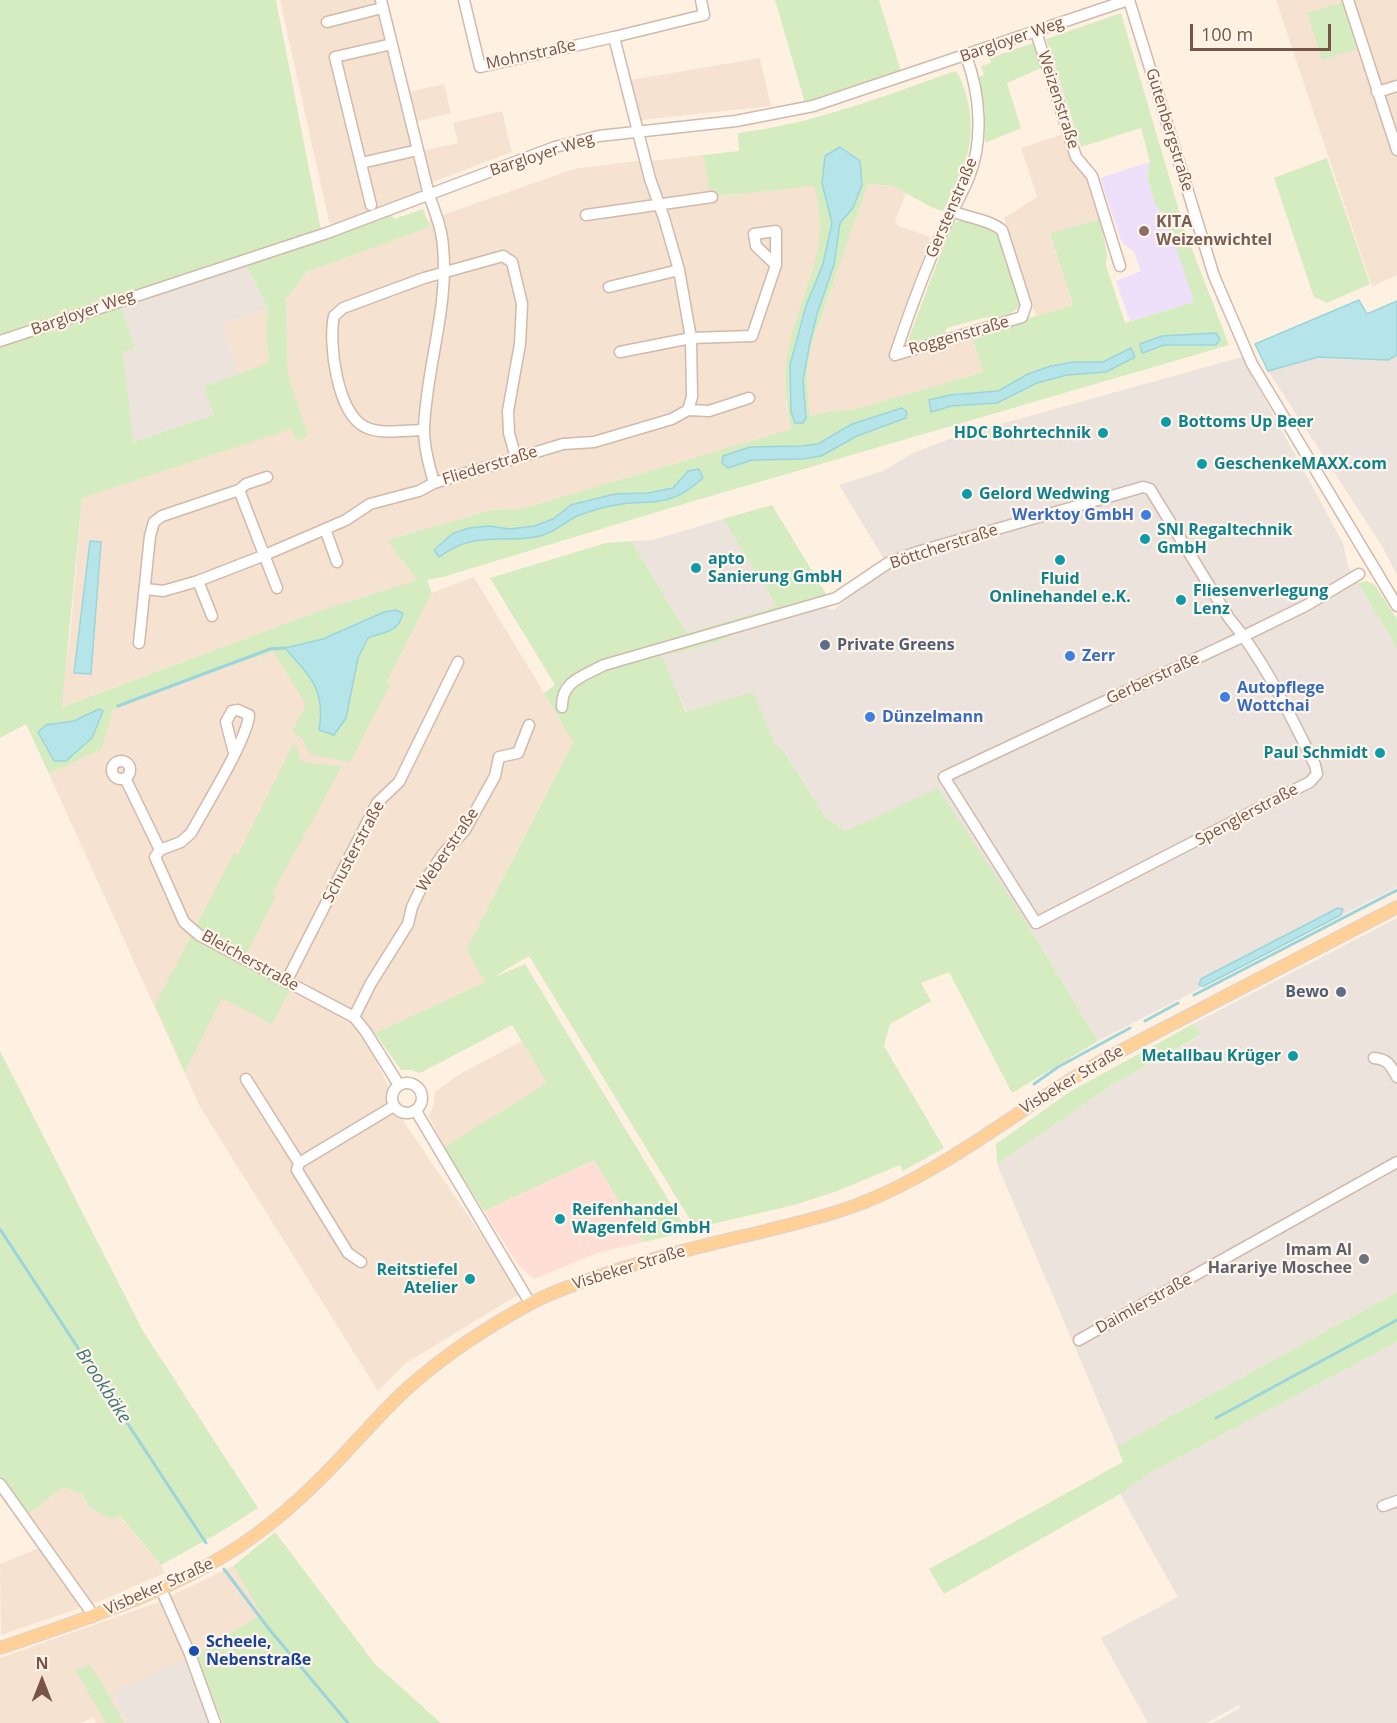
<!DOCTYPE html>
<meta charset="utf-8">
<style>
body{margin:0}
#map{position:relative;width:1397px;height:1723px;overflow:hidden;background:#fef1e2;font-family:"Open Sans",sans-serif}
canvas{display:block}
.north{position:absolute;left:12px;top:1651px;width:60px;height:60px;-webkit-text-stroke:4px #fff5ea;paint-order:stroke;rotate:0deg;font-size:16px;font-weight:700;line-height:24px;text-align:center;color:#775447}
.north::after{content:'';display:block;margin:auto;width:21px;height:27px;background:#775447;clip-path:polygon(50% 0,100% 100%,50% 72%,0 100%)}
.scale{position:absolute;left:1190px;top:24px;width:141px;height:27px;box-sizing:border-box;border:3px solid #775447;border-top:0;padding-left:8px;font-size:18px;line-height:21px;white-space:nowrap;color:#775447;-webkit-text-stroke:4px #fff5ea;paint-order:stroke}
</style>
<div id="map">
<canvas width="1397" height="1723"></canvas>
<div class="north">N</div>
<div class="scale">100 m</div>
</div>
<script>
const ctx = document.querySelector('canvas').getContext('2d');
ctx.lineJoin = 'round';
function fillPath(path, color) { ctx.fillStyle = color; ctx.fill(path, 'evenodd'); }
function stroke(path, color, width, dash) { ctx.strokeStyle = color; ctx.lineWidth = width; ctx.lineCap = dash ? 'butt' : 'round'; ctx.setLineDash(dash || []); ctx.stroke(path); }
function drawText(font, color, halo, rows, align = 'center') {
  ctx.font = font + ' "Open Sans",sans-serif'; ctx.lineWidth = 4.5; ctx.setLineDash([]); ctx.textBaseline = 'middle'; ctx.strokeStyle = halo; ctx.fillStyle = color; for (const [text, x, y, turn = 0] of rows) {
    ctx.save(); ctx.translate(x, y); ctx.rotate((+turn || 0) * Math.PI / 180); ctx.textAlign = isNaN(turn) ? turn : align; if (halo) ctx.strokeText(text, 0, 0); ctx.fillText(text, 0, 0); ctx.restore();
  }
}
fillPath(new Path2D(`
 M280,0H387L409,92L444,84L451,113L415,122L422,151L458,143L453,123L502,111L512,152L430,183L432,190L337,225L329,222Z
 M1276,0H1397V275L1372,287Z
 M760,58L771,106L641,120L631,80Z
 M738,133L815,186L818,200L821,231L814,273L794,327L787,361L786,405L791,429L521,509L491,510L387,540L417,580L322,610L61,707L71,627L82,498L292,428L308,435L288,375L286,299L307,272L430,227L428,220L574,169L635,161H651L703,155L709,190L715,189L717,196L744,193Z
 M1063,134L1070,157L1085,174L1100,219L1050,235L1073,305L1036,316L1004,218L1037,197L1021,148Z
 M868,184L893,186L906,193L895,221L898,226L931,237L894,336L908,340L913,351L971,335L983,372L856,409L827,412L809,416L807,372L812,343Z
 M268,308L266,332L269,362L238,374L222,324Z
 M474,577L573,741L466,950L485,982L375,1033L367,1040L406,1125L521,1293L406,1363L378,1391L200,1107L49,774L102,749L113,710L218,670L273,652L307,704L389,685L386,683L432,593Z
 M522,1041L548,1083L444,1147L429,1116L434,1105L435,1092L458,1075Z
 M63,1487L82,1494L90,1507L110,1519L119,1516L161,1565L165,1573L103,1600L1,1635L0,1564L41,1547L48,1542L27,1515Z
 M233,1566L263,1614L196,1654L223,1723H210L112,1693L127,1722L125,1723H96L93,1717L81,1723H0V1658L156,1603Z`), '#f6e2d0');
fillPath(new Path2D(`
 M594,1160L643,1242L597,1253L534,1279L519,1266L484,1211Z`), '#ffded5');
fillPath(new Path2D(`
 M246,265L268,308L222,324L238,374L205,387L214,415L132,442L123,351L135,348L121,306Z
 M1397,355V575L1382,546L1268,371L1318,357L1388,360Z
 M1242,357L1343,543L1348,566L1397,648V887L1098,1041L1024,919L846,831L825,817L785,753L774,744L753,693L687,712L660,655L674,651L675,654L730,638L729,634L820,607L834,610L858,588L889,567L839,485L883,471L915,452L961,435Z
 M723,519L777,606L687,633L631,541L653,540Z
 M1397,918V1292L1117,1446L997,1164L1112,1085L1199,1036L1193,1024Z
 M1397,1342V1723H1213L1240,1708L1239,1705L1206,1723H1148L1101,1638L1178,1597L1120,1494L1152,1472Z
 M185,1658L210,1723H125L127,1721L112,1693Z`), '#ece3dd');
fillPath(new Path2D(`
 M1150,162L1147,177L1155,204L1166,218L1195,302L1130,321L1116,281L1141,271L1134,252L1122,243L1100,178Z`), '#eedffa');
fillPath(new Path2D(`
 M0,0H276L321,230L140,289L0,337Z
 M775,0H879L902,74L805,103Z
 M1343,2L1357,49L1322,60L1307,13Z
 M1121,13L1185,231L1229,345L670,508L443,577L427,580L432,593L386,683L390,685L350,762L310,754L302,738L292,732L306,704L273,652L218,670L113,710L102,749L49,774L26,724L0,738V346L121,306L135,348L123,352L133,442L214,415L204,387L269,362L266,332L268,308L246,265L327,239L392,215L394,219L423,209L430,227L307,272L286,299L288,375L308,435L298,441L291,429L82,498L62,707L322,610L417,580L387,540L491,510L521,509L791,429C785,400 783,371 790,342C804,284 832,249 814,186L717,196L715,189L709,190L703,155L739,151L738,133C813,124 884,96 955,71C961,75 962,84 965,91C980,139 964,169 943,211L933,208L893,186L868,184L812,343L807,372L809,416L827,412L856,409L983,372L971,335L1073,305L1050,234L1100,219L1107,254L1106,265L1125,323L1194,302L1166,218L1155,204L1147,177L1150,162L1141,128L1081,147L1046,39ZM822,183L853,208L840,223L834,265L818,311L810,342L803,380L806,418L790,365L806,306L823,264L832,223Z
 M1033,43L1041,68L1007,83L1021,128L985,143V111L976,78L984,75L981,66L991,63L990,58Z
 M1327,158L1370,284L1327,303L1314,297L1274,178Z
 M961,220L997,229L1021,302C1016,315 1003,315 991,319L987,317L947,328L945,333L913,342L908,340L942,250L954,223Z
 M772,505L825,592L828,607H820L729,634L730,638L675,654L674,651L661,655L686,712L753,692L774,743L785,753L825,817L846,831L938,788L1024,919L1098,1041L1012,1093L949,972L921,983L931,1001L890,1024L884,1046L944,1148L903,1171L900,1165L835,1192L794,1205L695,1228L529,956L492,978L525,964L688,1232L643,1242L594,1160L484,1211L444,1147L547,1083L512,1025L420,1073L411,1070H401L375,1033L485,982L466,950L573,742L544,693L555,685L490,578L606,543L631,541L687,633L777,606L723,519Z
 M1367,581L1375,585L1397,619V648L1358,583Z
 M294,743L298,751L300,760L315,764L342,766L272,894L276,896L241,964L291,988L272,1024L222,998L185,1072L155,1005L234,853L238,855Z
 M1193,1024L1200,1035L1112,1085L997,1164L996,1144L1071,1091Z
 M0,1051L143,1331L258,1508L219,1533L161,1565L120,1516L110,1519L90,1507L82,1494L63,1487L27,1515L0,1477Z
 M1397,1292V1342L1152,1472L1120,1494L944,1594L929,1569L1123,1462L1117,1446Z
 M275,1532L375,1664L441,1723H223L196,1654L262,1614L233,1566Z
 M89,1664L95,1674H97L124,1723H106L76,1671Z`), '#d5ecc0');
const water = new Path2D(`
 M840,147L860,161L862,185L853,208L840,223L834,265L818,311L810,342L803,380L806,418L803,423H795L791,412L790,365L806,306L823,264L832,223L822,183L825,156Z
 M1359,300L1367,314L1397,301V355L1388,360L1318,357L1268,371L1255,344Z
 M1216,333L1220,339L1216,345H1164L1142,353L1140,344L1162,336Z
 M1131,348L1135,357L1106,372L1067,375L1037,383L997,403L951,406L931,412L929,400L950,395L998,391L1028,374L1051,366L1074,362H1103Z
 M902,408L907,412L906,418L857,436L821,456L803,459L752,460L728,468L722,463L723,456L750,447L802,446L818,444L852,424Z
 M699,469L703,478C695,485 687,492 677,496C655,505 643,501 622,504C609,506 590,511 577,516C563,523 553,534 536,537C498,543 474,531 439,557L434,550L452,534L469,528L489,526L510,529L534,526L553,519L571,505L615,494L648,493L673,488L688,471Z
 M90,541L101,542L91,674L74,673Z
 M395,610L403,613C399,632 385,632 368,638L358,658L346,718L334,735L319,730C326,690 310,676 285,648L323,639L384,612Z
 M99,709L103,711L92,738L66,761H54L38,732L46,725L74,721Z
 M1338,908L1343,909L1341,915L1204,986L1199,985L1201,979Z`);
fillPath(water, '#b5e5e8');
stroke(water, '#9bd5db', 1.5);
stroke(new Path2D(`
 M118,706L270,649L285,648
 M1194,995L1397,890
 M1145,1021L1178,1003
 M1034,1084L1058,1067L1130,1028
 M0,1229L206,1543
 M1216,1418L1397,1320
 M224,1569L269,1629L348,1723`), '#9bd5db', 3);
const minor = new Path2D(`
 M381,0L429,195C435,212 442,229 443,247C449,308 426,368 424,429C424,447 429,465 434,483
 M464,0L480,67L614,37
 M1129,0L1214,276L1252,364L1397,606
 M1348,0L1397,150
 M327,22L382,8
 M1036,32L1076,157L1092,176L1120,266
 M1377,92L1397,86
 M361,163L418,150
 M371,205L335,57L392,44
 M586,215L712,197
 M609,287L679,270
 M0,341L327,233L555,147L599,136L736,121L813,106L1128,0
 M620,352L691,338L752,336L776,265V231L754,234L756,246L776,265
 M895,355C907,319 920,283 935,248C945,224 959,201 969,177C984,140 980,93 966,56
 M895,355L1022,317L1026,305L1002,230C988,219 968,218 952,211
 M688,410L692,397L691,338L679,270L664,218L650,179L614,37L704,15L701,0
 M688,410L709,411L749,398
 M424,430C406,430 381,435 365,427C337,413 328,343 334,316L343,308L424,278L503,256L512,262L522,304L520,344L508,411L509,433L516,458
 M239,490L246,484L267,477
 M325,529L337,562
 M198,581L212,616
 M146,589L163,591L198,581L265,555L346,520L370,504L419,491L434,483L563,444L594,442L672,419L688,410
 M139,643L150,536L154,522L162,516L239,490L277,588
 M562,707C561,681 584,676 604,665L836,598L888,563L917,552L1143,487L1150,489L1229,618C1265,661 1290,715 1315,765L1317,774L1310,782L1300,787L1036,923L944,777L1244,636L1307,605L1359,574
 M112 770a9 9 0 1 1 18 0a9 9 0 1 1-18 0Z
 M125,778L160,850L155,857L184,922L199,935L354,1017L366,1032L399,1085
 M160,850L181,842L191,833C204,809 248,738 249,715L238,710L232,711L226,722L234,753
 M286,982L377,803L399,782L458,662
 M354,1017L371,983L408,924L412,907L424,882L443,854L465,830L495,776L499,757L518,753L529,725
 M1374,1058C1388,1059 1391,1066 1397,1077
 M246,1079L299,1163L297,1170L348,1253L361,1262
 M392 1098a15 15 0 1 1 30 0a15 15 0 1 1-30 0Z
 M416,1111L530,1303
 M299,1163L394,1106
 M1079,1340L1397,1162
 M0,1484L89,1609L92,1617
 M1383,1506L1397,1501
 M161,1589L190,1654L215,1723`);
const major = new Path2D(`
 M0,1648C92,1616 188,1588 266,1527C300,1501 330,1470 358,1439C377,1419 396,1397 417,1380C451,1351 489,1326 528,1305C548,1293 571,1286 593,1278C649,1258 707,1245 765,1231C796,1223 828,1216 857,1205C947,1171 1021,1106 1105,1059L1397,907`);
stroke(minor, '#d1b9ab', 13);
stroke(major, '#dcd3cf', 14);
stroke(minor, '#fff', 10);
stroke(major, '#ffd198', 12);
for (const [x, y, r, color] of [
 [1144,231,6,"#8d6e63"],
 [1166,422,6,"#0f9aa8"],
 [1103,433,6,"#0f9aa8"],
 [1202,464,6,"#0f9aa8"],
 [967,494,6,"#0f9aa8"],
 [1146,515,6,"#3f7fe0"],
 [1145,539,6,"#0f9aa8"],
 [1060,560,6,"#0f9aa8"],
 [696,568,6,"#0f9aa8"],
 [1181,600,6,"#0f9aa8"],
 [825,645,6,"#5c6f8a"],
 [1070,656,6,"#3f7fe0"],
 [1225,697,6,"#3f7fe0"],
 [870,717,6,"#3f7fe0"],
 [1380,753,6,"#0f9aa8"],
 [1341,992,6,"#5c6f8a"],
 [1293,1056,6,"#0f9aa8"],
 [560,1219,6,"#0f9aa8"],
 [1364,1259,6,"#6b7280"],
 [470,1279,6,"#0f9aa8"],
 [194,1651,6,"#1a4fb4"]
]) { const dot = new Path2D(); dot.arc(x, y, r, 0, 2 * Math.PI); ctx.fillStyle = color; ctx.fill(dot); stroke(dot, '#fff5ea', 2); }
drawText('16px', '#775447', '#fff5ea', [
 ["Bargloyer Weg",1012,40,-19],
 ["Mohnstraße",531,55,-12],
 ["Weizenstraße",1058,100,72],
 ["Gutenbergstraße",1169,130,73],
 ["Bargloyer Weg",542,155,-18],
 ["Gerstenstraße",952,208,-67],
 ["Bargloyer Weg",83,313,-19],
 ["Roggenstraße",959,336,-16],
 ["Fliederstraße",490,466,-17],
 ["Böttcherstraße",944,547,-18],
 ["Gerberstraße",1153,679,-25],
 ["Spenglerstraße",1247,815,-28],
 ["Weberstraße",448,850,-56],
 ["Schusterstraße",354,852,-62],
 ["Bleicherstraße",250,961,29],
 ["Visbeker Straße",1072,1080,-31],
 ["Visbeker Straße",629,1268,-17],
 ["Daimlerstraße",1144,1304,-29],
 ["Visbeker Straße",159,1587,-24]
]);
drawText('bold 16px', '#785e54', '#fff5ea', [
 ["KITA",1156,222],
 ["Weizenwichtel",1156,240]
], 'left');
drawText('bold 16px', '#0d838f', '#fff5ea', [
 ["Bottoms Up Beer",1178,422],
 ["HDC Bohrtechnik",1091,433,"right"],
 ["GeschenkeMAXX.com",1214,464],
 ["Gelord Wedwing",979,494],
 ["SNI Regaltechnik",1157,530],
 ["GmbH",1157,548],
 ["apto",708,559],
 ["Sanierung GmbH",708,577],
 ["Fluid",1060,579,"center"],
 ["Onlinehandel e.K.",1060,597,"center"],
 ["Fliesenverlegung",1193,591],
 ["Lenz",1193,609],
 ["Paul Schmidt",1368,753,"right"],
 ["Metallbau Krüger",1281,1056,"right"],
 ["Reifenhandel",572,1210],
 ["Wagenfeld GmbH",572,1228],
 ["Reitstiefel",458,1270,"right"],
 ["Atelier",458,1288,"right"]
], 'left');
drawText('bold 16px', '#366cbe', '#fff5ea', [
 ["Werktoy GmbH",1134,515,"right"],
 ["Zerr",1082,656],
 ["Autopflege",1237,688],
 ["Wottchai",1237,706],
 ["Dünzelmann",882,717]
], 'left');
drawText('bold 16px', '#4e5e75', '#fff5ea', [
 ["Private Greens",837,645],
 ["Bewo",1329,992,"right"]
], 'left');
drawText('bold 16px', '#5b616d', '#fff5ea', [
 ["Imam Al",1352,1250],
 ["Harariye Moschee",1352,1268]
], 'right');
drawText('bold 16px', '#164399', '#fff5ea', [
 ["Scheele,",206,1642],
 ["Nebenstraße",206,1660]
], 'left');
drawText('italic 18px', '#3a777e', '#fff5ea', [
 ["Brookbäke",103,1386,57]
]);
</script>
